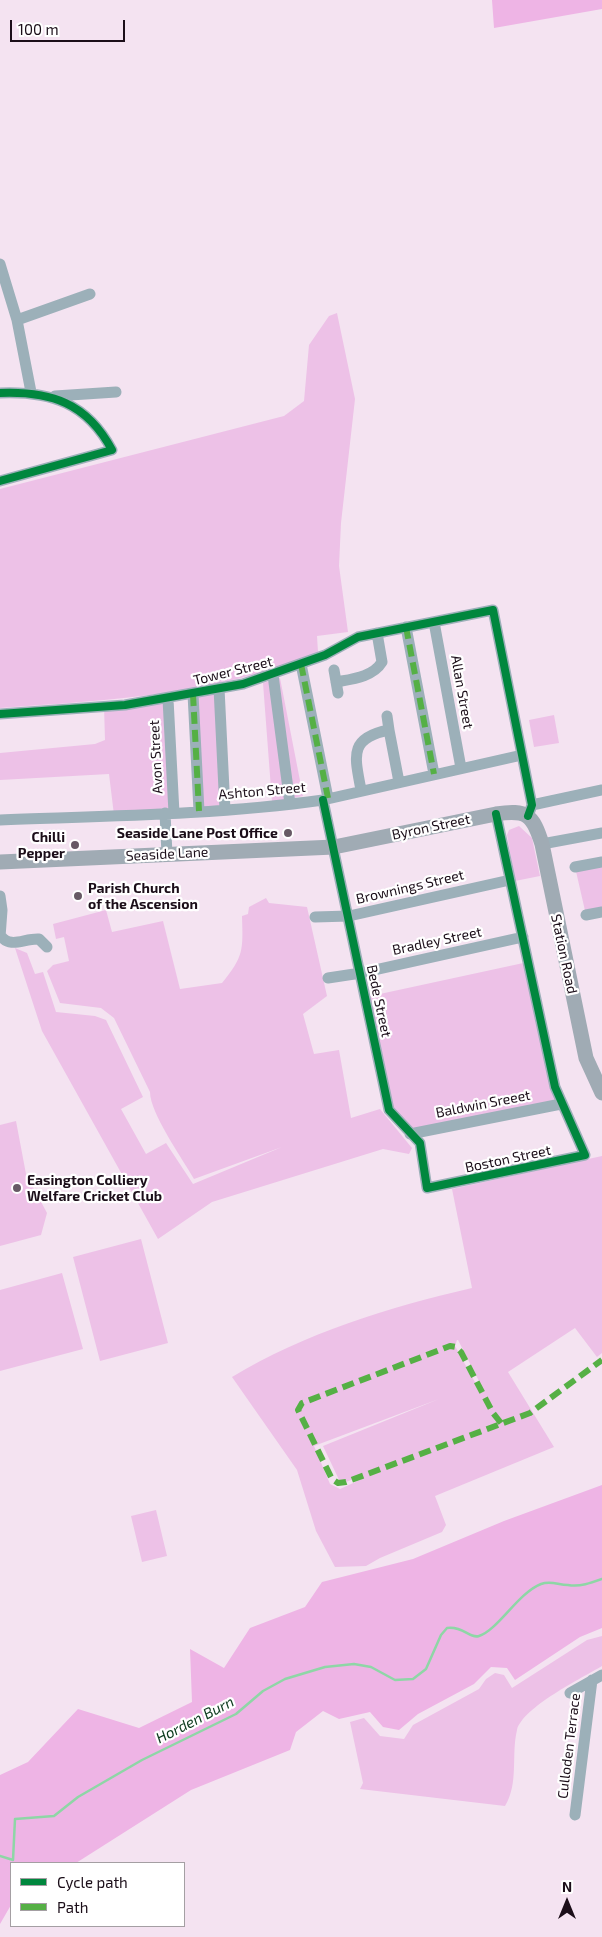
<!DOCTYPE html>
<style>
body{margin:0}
#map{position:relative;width:602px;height:1937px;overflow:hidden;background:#f4e3f1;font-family:"Exo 2",sans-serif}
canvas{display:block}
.legend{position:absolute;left:10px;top:1862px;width:175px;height:65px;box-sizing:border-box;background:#fff;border:1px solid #a49fa3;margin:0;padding:6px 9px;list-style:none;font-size:15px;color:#1b0e19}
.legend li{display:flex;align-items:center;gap:10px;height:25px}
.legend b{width:25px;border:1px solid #a49fa3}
.north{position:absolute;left:542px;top:1877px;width:50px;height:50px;-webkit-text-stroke:4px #fff;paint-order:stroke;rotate:0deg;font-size:14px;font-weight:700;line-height:20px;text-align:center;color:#1b0e19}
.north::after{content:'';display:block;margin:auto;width:18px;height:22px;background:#1b0e19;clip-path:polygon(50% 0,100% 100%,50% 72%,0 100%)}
.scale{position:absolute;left:10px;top:20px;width:115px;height:22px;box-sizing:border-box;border:2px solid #1b0e19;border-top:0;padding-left:6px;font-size:15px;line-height:18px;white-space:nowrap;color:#1b0e19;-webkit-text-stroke:4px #fff;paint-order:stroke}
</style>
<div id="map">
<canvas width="602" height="1937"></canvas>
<ul class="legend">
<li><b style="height:6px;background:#00873e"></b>Cycle path</li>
<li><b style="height:6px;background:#55b045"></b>Path</li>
</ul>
<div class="north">N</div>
<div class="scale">100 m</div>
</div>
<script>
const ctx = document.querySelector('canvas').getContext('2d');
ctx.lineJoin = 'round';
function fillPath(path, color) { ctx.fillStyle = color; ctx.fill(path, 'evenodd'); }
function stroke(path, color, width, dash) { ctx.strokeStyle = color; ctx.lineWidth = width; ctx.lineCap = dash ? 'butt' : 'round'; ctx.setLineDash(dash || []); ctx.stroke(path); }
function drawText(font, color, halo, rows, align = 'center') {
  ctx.font = font + ' "Exo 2",sans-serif'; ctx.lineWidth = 4.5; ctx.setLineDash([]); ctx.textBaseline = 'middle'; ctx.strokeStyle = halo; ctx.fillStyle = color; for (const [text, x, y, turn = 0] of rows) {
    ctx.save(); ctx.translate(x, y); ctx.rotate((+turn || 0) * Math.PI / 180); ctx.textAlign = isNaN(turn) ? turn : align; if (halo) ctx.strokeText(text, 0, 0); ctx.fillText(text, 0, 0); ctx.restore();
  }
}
fillPath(new Path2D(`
 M337,313L355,399L341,523L339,566L348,632L317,636L318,652C215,696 110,700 0,708V489L284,416L304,401L309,345L329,316Z
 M280,678L303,796L272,802L263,683Z
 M219,688L225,810L199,811L193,694Z
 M168,699L174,813L114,815L109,774L0,780V753L95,744L105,740L104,706Z
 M554,715L559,743L534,747L529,720Z
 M519,826L532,838L540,876L515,881L507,835L509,830Z
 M602,862V912L586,915L575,867Z
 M266,898L269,903L307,907L327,996L303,1014L314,1054L339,1050L351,1118L380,1109L412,1148L409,1154L383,1149L212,1202L158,1239L42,1031L15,948L27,953L35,974L43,972L56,1012L95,1016L106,1020L143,1097L121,1109L146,1154L166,1143L193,1184L282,1147L194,1179C182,1158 150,1113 150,1092L114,1018L101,1008L60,1003L47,971L53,965L69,961L64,937L56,939L53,924L106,910L112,932L163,921L180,989L222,983C244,956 243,950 242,916L248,914L249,907Z
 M528,962L561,1104L410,1134L389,1110L366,997Z
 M16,1121L26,1174L47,1213L41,1235L0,1246V1125Z
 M602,1156V1353L597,1357L575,1328L508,1372L554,1447L435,1496L446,1525L442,1532L380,1558L366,1566L335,1567L316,1531L297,1470L232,1377C305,1333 389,1307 472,1288L452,1189ZM457,1340H458L480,1383L476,1384L455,1346ZM439,1399L323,1446L341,1484L361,1476L362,1479L340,1489L330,1484L314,1446Z
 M141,1239L168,1343L100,1361L73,1257Z
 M62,1273L83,1349L0,1371V1290Z
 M156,1510L167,1556L142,1562L131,1516Z
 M602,1636V1666C582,1678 523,1707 517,1730C511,1755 519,1783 505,1806L360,1789L363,1783L350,1722L364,1718L380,1736L404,1739L413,1725L479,1689L486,1679L495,1673L504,1675L512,1688L587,1640Z`), '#edc1e7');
fillPath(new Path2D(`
 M492,0H602V9L494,28Z
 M602,1485V1628L580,1637L515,1680L507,1668L491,1667L474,1684L418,1714L399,1730L383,1727L370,1712L339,1719L323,1711L296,1732L290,1750L191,1790L76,1863H11V1905L0,1924V1775L28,1762L78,1709L139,1728L192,1702L190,1649L224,1668L250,1628L305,1607L322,1582L413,1559L504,1521Z`), '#eeb4e5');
stroke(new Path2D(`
 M0,1856L13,1860L15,1819L54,1816L78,1797L142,1760L236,1714L263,1691L285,1679L325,1667L354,1664L371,1667L395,1680L413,1679L426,1669L441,1635L447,1628C463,1626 470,1639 479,1636C498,1630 518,1593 541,1584C551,1580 558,1585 568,1585C580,1587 591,1583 602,1579`), '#8ed6a6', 2.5);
stroke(new Path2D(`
 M0,264L17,320L31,392
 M17,320L90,294
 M0,393C51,391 87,403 112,450L0,481
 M55,396L116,392
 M434,622L461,768
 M406,627L434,774
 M301,664L328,798
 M334,670L338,693
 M273,675L290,804
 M336,682C352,679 373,677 382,662L377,633
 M219,688L225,810
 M193,694L199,811
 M168,699L174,813
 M0,714L125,705L243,684L325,655L358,637L493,610L532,805L528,816
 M387,716L389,730
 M361,790C355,757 348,738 389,730L399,782
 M323,800L389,1110L420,1143L427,1188L585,1155L555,1087L496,814
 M532,805L602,790
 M165,813L167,854
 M0,820C107,816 216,815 323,800L522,755
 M542,844L602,833
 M575,867L602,862
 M0,896L2,910L0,937
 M586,915L602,912
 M315,917L349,916L510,880
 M1,936C11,949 24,938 39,939L47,947
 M328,978L361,973L523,937
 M410,1134L561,1104
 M570,1693L602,1675
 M575,1815L592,1680`), '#9cb0b9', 11);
stroke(new Path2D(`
 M0,862L334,847L496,814C527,809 533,815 542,844L586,1058L602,1093`), '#a0abb4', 15);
stroke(new Path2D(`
 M406,627L434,774
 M301,664L328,798
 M193,694L199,811
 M501,1423L493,1413L461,1352L456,1347L450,1346L302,1403L298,1410L332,1479L338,1483L346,1482L530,1413L602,1360`), '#55b045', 6, [12, 6]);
stroke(new Path2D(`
 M0,393C51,391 87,403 112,450L0,481
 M0,714L125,705L243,684L325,655L358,637L493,610L532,805L528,816
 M323,800L389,1110L420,1143L427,1188L585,1155L555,1087L496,814`), '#00873e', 8);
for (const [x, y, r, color] of [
 [288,833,5,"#675965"],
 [75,845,5,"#675965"],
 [78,896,5,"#675965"],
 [17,1188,5,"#675965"]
]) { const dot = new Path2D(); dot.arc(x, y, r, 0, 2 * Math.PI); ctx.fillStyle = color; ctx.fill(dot); stroke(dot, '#fff', 2); }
drawText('14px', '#1b0e19', '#fff', [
 ["Tower Street",233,671,-14],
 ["Allan Street",462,692,80],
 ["Avon Street",156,757,-93],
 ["Ashton Street",262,791,-5],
 ["Byron Street",431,827,-12],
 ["Seaside Lane",167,854,-3],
 ["Brownings Street",410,887,-13],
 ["Bradley Street",437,941,-12],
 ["Station Road",564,954,78],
 ["Bede Street",379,1001,78],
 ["Baldwin Sreeet",483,1104,-11],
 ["Boston Street",508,1159,-12],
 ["Culloden Terrace",569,1746,-83]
]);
drawText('bold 14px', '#1b0e19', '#fff', [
 ["Seaside Lane Post Office",278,833],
 ["Chilli",65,837],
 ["Pepper",65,853],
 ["Parish Church",88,888,"left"],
 ["of the Ascension",88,904,"left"],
 ["Easington Colliery",27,1180,"left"],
 ["Welfare Cricket Club",27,1196,"left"]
], 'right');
drawText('italic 15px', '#0b3a1d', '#fff', [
 ["Horden Burn",195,1720,-27]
]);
</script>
